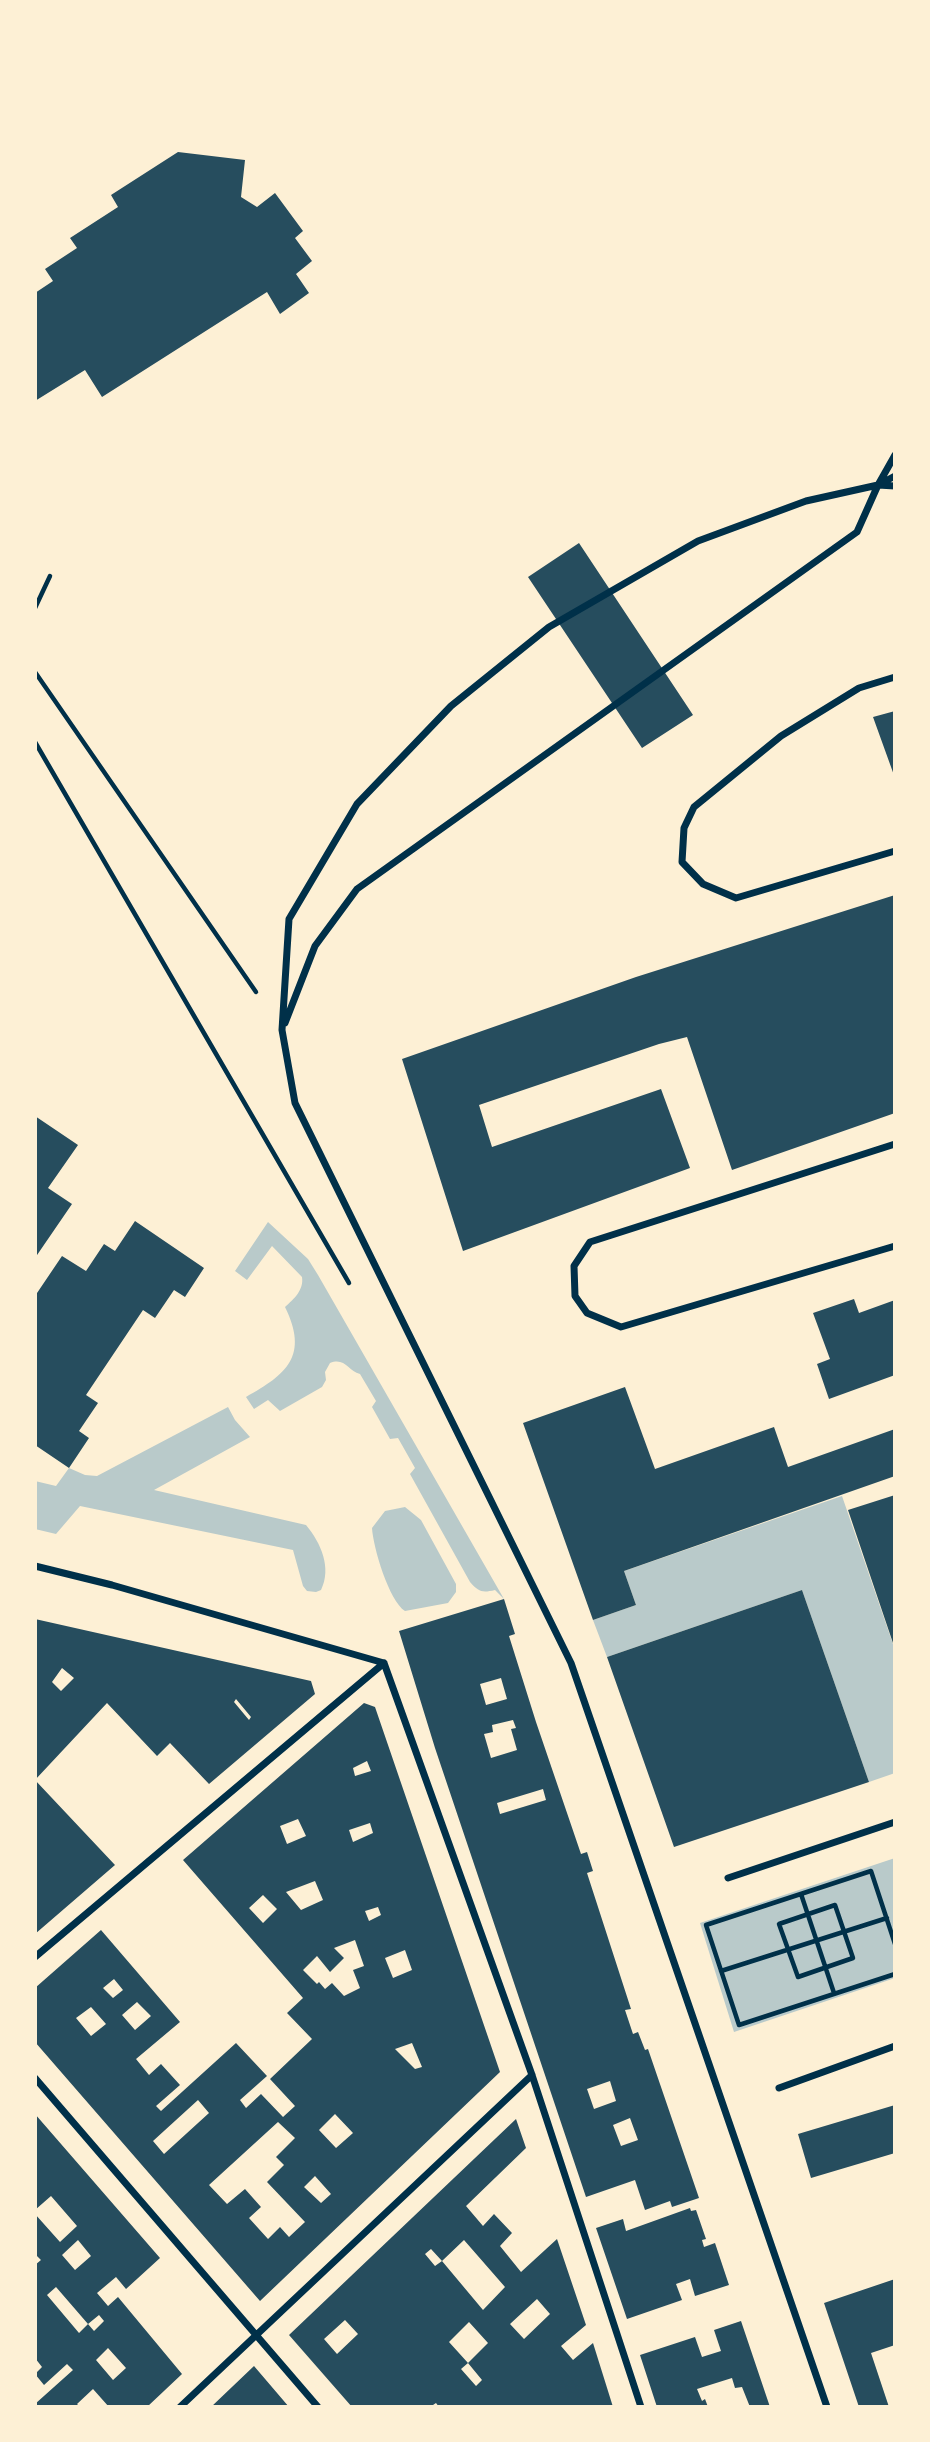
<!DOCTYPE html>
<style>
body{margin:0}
#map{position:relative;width:930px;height:2442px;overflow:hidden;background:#fdf0d5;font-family:Jost,sans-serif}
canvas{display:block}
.frame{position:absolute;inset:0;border:37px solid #fdf0d5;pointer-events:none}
</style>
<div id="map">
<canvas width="930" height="2442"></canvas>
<div class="frame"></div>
</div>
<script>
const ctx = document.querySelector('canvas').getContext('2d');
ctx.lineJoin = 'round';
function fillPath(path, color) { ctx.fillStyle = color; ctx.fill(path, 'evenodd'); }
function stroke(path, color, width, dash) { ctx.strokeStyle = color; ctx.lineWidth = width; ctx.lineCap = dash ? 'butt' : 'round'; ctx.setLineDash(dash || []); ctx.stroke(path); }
fillPath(new Path2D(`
 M268,1222L308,1259L318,1275L504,1599L495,1590C482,1593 479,1592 470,1582L410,1474L415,1468L398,1438L390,1439L372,1407L376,1401L360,1374C348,1371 345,1357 330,1363L325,1372L326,1380L322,1387L280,1411L268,1400L254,1409L246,1397C287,1374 309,1356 285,1307C294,1299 304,1290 302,1277L272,1246L247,1280L235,1271Z
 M228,1407L235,1420L250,1437L154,1490L306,1525C321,1543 332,1568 321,1590L316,1592L307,1591L303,1586L293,1550L80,1506L56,1534L35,1529V1481L56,1486L69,1468L85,1475L97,1476Z
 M842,1496L895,1650V1773L869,1782L802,1590L607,1657L593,1620L636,1605L624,1571Z
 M405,1507L421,1520L456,1584V1592L448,1603L405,1611C389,1601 373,1547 372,1528L385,1511Z
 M895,1858V1978L734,2032L700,1923Z`), '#b9caca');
fillPath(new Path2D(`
 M178,152L245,160L241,197L257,207L275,193L303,231L295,238L312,261L296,274L309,293L280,314L267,292L102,397L85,370L35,401V293L53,281L45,269L77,248L70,238L118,207L111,195Z
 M579,543L693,715L642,748L528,577Z
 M895,711V778L873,717Z
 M895,895V1113L732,1170L687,1037L659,1044L479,1105L492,1147L661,1089L690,1168L463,1251L402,1059L636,977Z
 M35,1116L78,1145L48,1188L72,1204L35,1258Z
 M135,1221L204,1268L185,1297L174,1290L155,1318L143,1310L86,1395L98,1403L79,1431L89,1438L69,1468L35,1445V1296L62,1256L86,1271L104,1244L115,1251Z
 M854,1299L859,1313L895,1300V1375L829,1399L817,1364L830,1359L813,1313Z
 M625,1387L655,1469L774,1427L788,1467L895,1429V1476L624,1571L636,1605L593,1620L523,1423Z
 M895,1495V1649L848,1510Z
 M802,1590L869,1782L674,1847L607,1657Z
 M504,1599L515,1634L509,1636L536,1722L581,1854L587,1852L593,1871L587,1873L631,2009L625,2010L633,2034L638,2032L645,2050L648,2049L699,2198L672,2207L670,2201L645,2210L635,2180L586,2197L435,1748L399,1631ZM501,1678L507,1699L486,1705L480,1684ZM513,1720L516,1728L511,1729L517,1750L491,1758L484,1734L493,1732L492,1725ZM543,1789L546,1800L500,1814L497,1803ZM610,2081L616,2101L594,2109L587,2089ZM630,2118L638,2140L621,2146L613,2125Z
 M35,1619L311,1681L315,1694L209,1784L170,1743L157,1756L107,1703L35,1780L115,1865L35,1934ZM62,1668L74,1678L61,1691L52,1682ZM236,1699L251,1717L249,1720L234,1702Z
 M364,1703L375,1707L500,2072L260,2301L35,2042V1988L101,1930L180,2022L136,2059L149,2075L161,2064L180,2085L156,2106L161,2111L236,2043L267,2076L240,2100L246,2108L261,2094L283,2117L295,2106L270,2079L312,2039L287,2013L303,1998L183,1860ZM367,1761L371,1771L355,1776L353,1768ZM298,1819L306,1836L287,1844L280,1826ZM370,1823L373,1833L353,1842L349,1830ZM315,1881L323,1900L301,1910L286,1892ZM263,1895L277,1909L263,1923L249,1908ZM378,1907L381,1915L369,1921L365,1911ZM355,1940L364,1966L353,1970L360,1988L344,1996L332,1983L325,1989L319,1982L317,1984L303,1970L317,1956L330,1972L344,1958L334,1948ZM405,1950L412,1970L393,1978L385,1958ZM114,1979L123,1990L113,1998L103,1988ZM137,2002L151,2016L135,2030L122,2015ZM91,2007L106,2024L91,2036L76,2018ZM412,2043L422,2067L415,2069L395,2049ZM198,2100L209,2113L164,2154L153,2141ZM335,2114L353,2133L336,2148L319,2130ZM278,2122L295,2138L276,2157L284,2165L267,2182L305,2222L289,2237L280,2227L268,2239L249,2218L261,2207L245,2189L227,2204L209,2185ZM315,2176L331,2194L321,2203L304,2187Z
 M895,2105V2153L811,2178L798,2134Z
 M35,2114L160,2258L126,2289L116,2277L97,2293L108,2306L118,2297L182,2374L147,2407H109L93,2389L77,2404L80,2407H35V2404L73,2370L67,2364L44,2385L35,2374L42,2367L35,2358V2265L41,2260L35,2254V2214L60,2242L77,2226L51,2196L35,2210ZM78,2240L91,2256L75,2270L62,2255ZM56,2287L88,2324L99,2315L104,2321L94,2331L88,2324L79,2333L47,2295ZM108,2348L126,2368L113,2380L96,2360Z
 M516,2119L526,2148L466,2206L483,2226L494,2214L512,2233L500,2246L521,2272L557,2239L586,2325L561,2346L573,2360L593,2343L613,2407H439L436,2403L430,2407H352L289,2335ZM464,2240L505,2287L483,2310L442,2261L435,2266L425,2254L431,2249L442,2261ZM537,2299L550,2314L524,2339L510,2324ZM345,2320L358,2334L337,2354L324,2339ZM469,2322L488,2343L468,2363L482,2380L476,2386L461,2369L468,2363L449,2342Z
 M690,2208L691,2211L696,2210L706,2239L702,2240L704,2247L715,2243L729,2285L695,2296L690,2279L676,2284L682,2300L627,2319L596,2228L623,2219L626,2231Z
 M895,2279V2345L871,2353L889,2407H859L824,2303Z
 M741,2321L770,2407H750L742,2387L735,2388L732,2378L697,2389L702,2401L705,2399L708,2407H657L640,2355L695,2337L702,2357L721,2351L714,2330Z
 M254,2366L289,2407H211Z`), '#264d5e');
stroke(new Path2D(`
 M35,608L50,576
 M35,672L256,992
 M35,742L349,1283
 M801,1894L834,1993
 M835,1905L853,1958L798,1977L779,1924Z
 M895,1944L871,1871L706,1925L739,2025L895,1974
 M721,1971L887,1918`), '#003049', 4.5);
stroke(new Path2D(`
 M880,484L895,476
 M895,677L859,688L781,736L694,807L684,828L682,862L703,884L736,898L895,851
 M285,1023L315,946L357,889L857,532L878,485L895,455
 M895,1144L590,1242L574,1266L575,1296L587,1313L621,1327L895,1246
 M35,1566L112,1585L384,1663
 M384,1663L532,2075L641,2407
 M728,1878L895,1822
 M35,1957L384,1663
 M35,2078L318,2407
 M779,2088L895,2046
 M180,2407L532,2075
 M827,2407L571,1663L295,1103L282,1030L289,919L357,804L451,706L549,627L698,541L806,501L878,485L895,486`), '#003049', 7);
</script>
